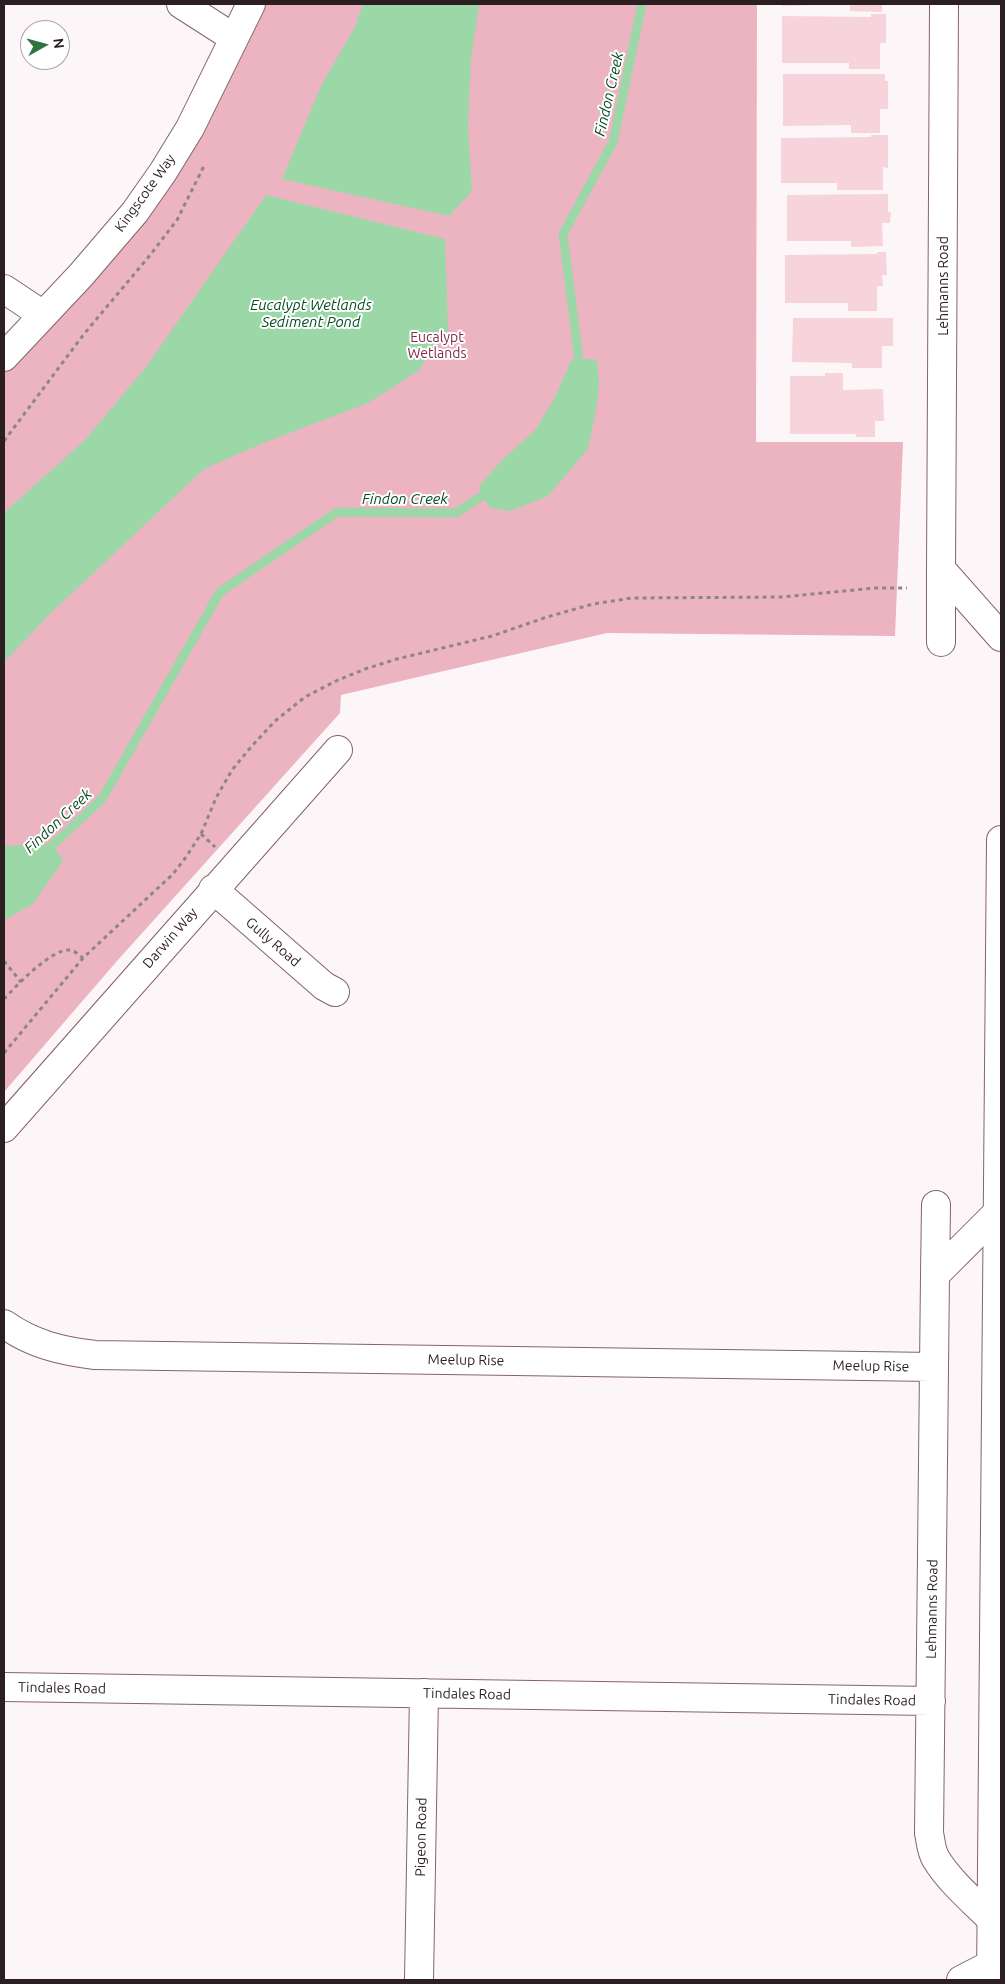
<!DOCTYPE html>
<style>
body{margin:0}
#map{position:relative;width:1005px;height:1984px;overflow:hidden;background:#fdf6f8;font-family:Ubuntu,sans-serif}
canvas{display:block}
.frame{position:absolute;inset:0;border:5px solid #2c1f22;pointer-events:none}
.north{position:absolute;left:20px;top:20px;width:50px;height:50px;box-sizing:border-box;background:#fff;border:1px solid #aba5a7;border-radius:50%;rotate:83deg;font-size:14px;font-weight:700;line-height:20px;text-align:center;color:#2c1f22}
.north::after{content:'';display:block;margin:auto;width:18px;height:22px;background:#2d7441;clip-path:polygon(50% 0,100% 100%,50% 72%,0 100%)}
</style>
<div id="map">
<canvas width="1005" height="1984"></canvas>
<div class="frame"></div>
<div class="north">N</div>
</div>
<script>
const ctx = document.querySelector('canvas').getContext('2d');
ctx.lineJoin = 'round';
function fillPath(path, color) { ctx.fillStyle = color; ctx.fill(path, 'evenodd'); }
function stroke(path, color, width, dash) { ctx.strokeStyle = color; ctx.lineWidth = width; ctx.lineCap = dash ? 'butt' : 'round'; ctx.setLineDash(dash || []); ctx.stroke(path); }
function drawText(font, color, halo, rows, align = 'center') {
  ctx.font = font + ' Ubuntu,sans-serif'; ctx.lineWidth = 4; ctx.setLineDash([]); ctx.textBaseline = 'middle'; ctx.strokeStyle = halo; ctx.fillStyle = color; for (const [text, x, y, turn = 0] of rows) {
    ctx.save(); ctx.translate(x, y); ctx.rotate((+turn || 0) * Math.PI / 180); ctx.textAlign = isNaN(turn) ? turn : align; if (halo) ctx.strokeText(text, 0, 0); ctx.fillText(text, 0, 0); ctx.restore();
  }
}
fillPath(new Path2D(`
 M257,4H757L756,442H903L895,636L607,633L341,695L340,713L117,961L4,1092V362L91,268Z`), '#ecb3c1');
fillPath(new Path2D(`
 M363,4H479L471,60L468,126L472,191L449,216L282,179L321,86L355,27Z
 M266,195L445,239L448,330L418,371L368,403L266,442L204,469L52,612L4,662V513L87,438L146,367Z
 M578,358L597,360L599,381L597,404L588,449L548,496L510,511L490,508L482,496L479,486L501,461L536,429L555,397L572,359Z
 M53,844L63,861L33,904L4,920V846Z`), '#9cd8a7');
stroke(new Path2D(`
 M580,369L563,234L613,142L642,4
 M46,851L102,799L220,592L337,512L456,513L491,490`), '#9cd8a7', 9);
fillPath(new Path2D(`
 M782,4H818V5L782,6Z
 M850,4H882V12L850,11Z
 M871,14H886V43H880V69H849V63H782V16L871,17Z
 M783,74H885V81H888V109H880V133H851V125L783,126Z
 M871,135H888V168L883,167V190H837V183H781V138L871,137Z
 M888,194V212H891L890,223H882L883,246L851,247V241H787V195Z
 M877,252H886L887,275H882L883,286H877V311H848V303H785V255L877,254Z
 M793,318H893V346H882V368H852V363L792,362Z
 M825,373H843V390L883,389L884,421H875V437H856V434H790V376H825Z`), '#f7d3db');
const minor = new Path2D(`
 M181,4L234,38
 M944,4L941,569L1001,637
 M4,289L43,315
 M4,357L81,275L135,212L163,172L190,128L251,4
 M941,642V569
 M213,889L324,986L335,992
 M4,1128L338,750
 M935,1275L936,1205
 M4,1324C32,1344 61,1351 95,1355L934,1367
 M4,1687L931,1701
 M992,1920C973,1901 950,1882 936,1859C931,1851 931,1842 929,1833L935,1275L997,1213
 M419,1980L424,1693`);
const tertiary = new Path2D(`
 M961,1980L992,1964
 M991,1980L1001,840`);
stroke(minor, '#83646c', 30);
stroke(tertiary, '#83646c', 30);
stroke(new Path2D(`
 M4,441L84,334L151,254L177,220L205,164
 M201,834L215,847
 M4,961L21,982
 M4,999C16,986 52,948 70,950C75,951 79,955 83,958
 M4,1053L83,958L173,874L186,857L201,834L216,798L232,770L251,747L275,721L305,697L338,680L365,669L397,659L492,636L547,617L593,604L632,598L782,597L875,588H907`), '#8f8588', 3, [4, 4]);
stroke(minor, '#fff', 28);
stroke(tertiary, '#fff', 28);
drawText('14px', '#2c1f22', '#fff', [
 ["Kingscote Way",145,193,-54],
 ["Lehmanns Road",943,286,-90],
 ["Darwin Way",170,938,-49],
 ["Gully Road",273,942,41],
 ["Meelup Rise",466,1360,1],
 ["Meelup Rise",871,1366,1],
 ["Lehmanns Road",932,1609,-89],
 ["Tindales Road",62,1688,1],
 ["Tindales Road",467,1694,1],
 ["Tindales Road",872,1700,1],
 ["Pigeon Road",421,1837,-89]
]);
drawText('14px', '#7f2947', '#fff', [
 ["Eucalypt",437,337],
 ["Wetlands",437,353]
]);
drawText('italic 15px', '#064c21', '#fff', [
 ["Findon Creek",609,94,-77],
 ["Eucalypt Wetlands",311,305],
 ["Sediment Pond",311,322],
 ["Findon Creek",405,499],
 ["Findon Creek",58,821,-43]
]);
</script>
